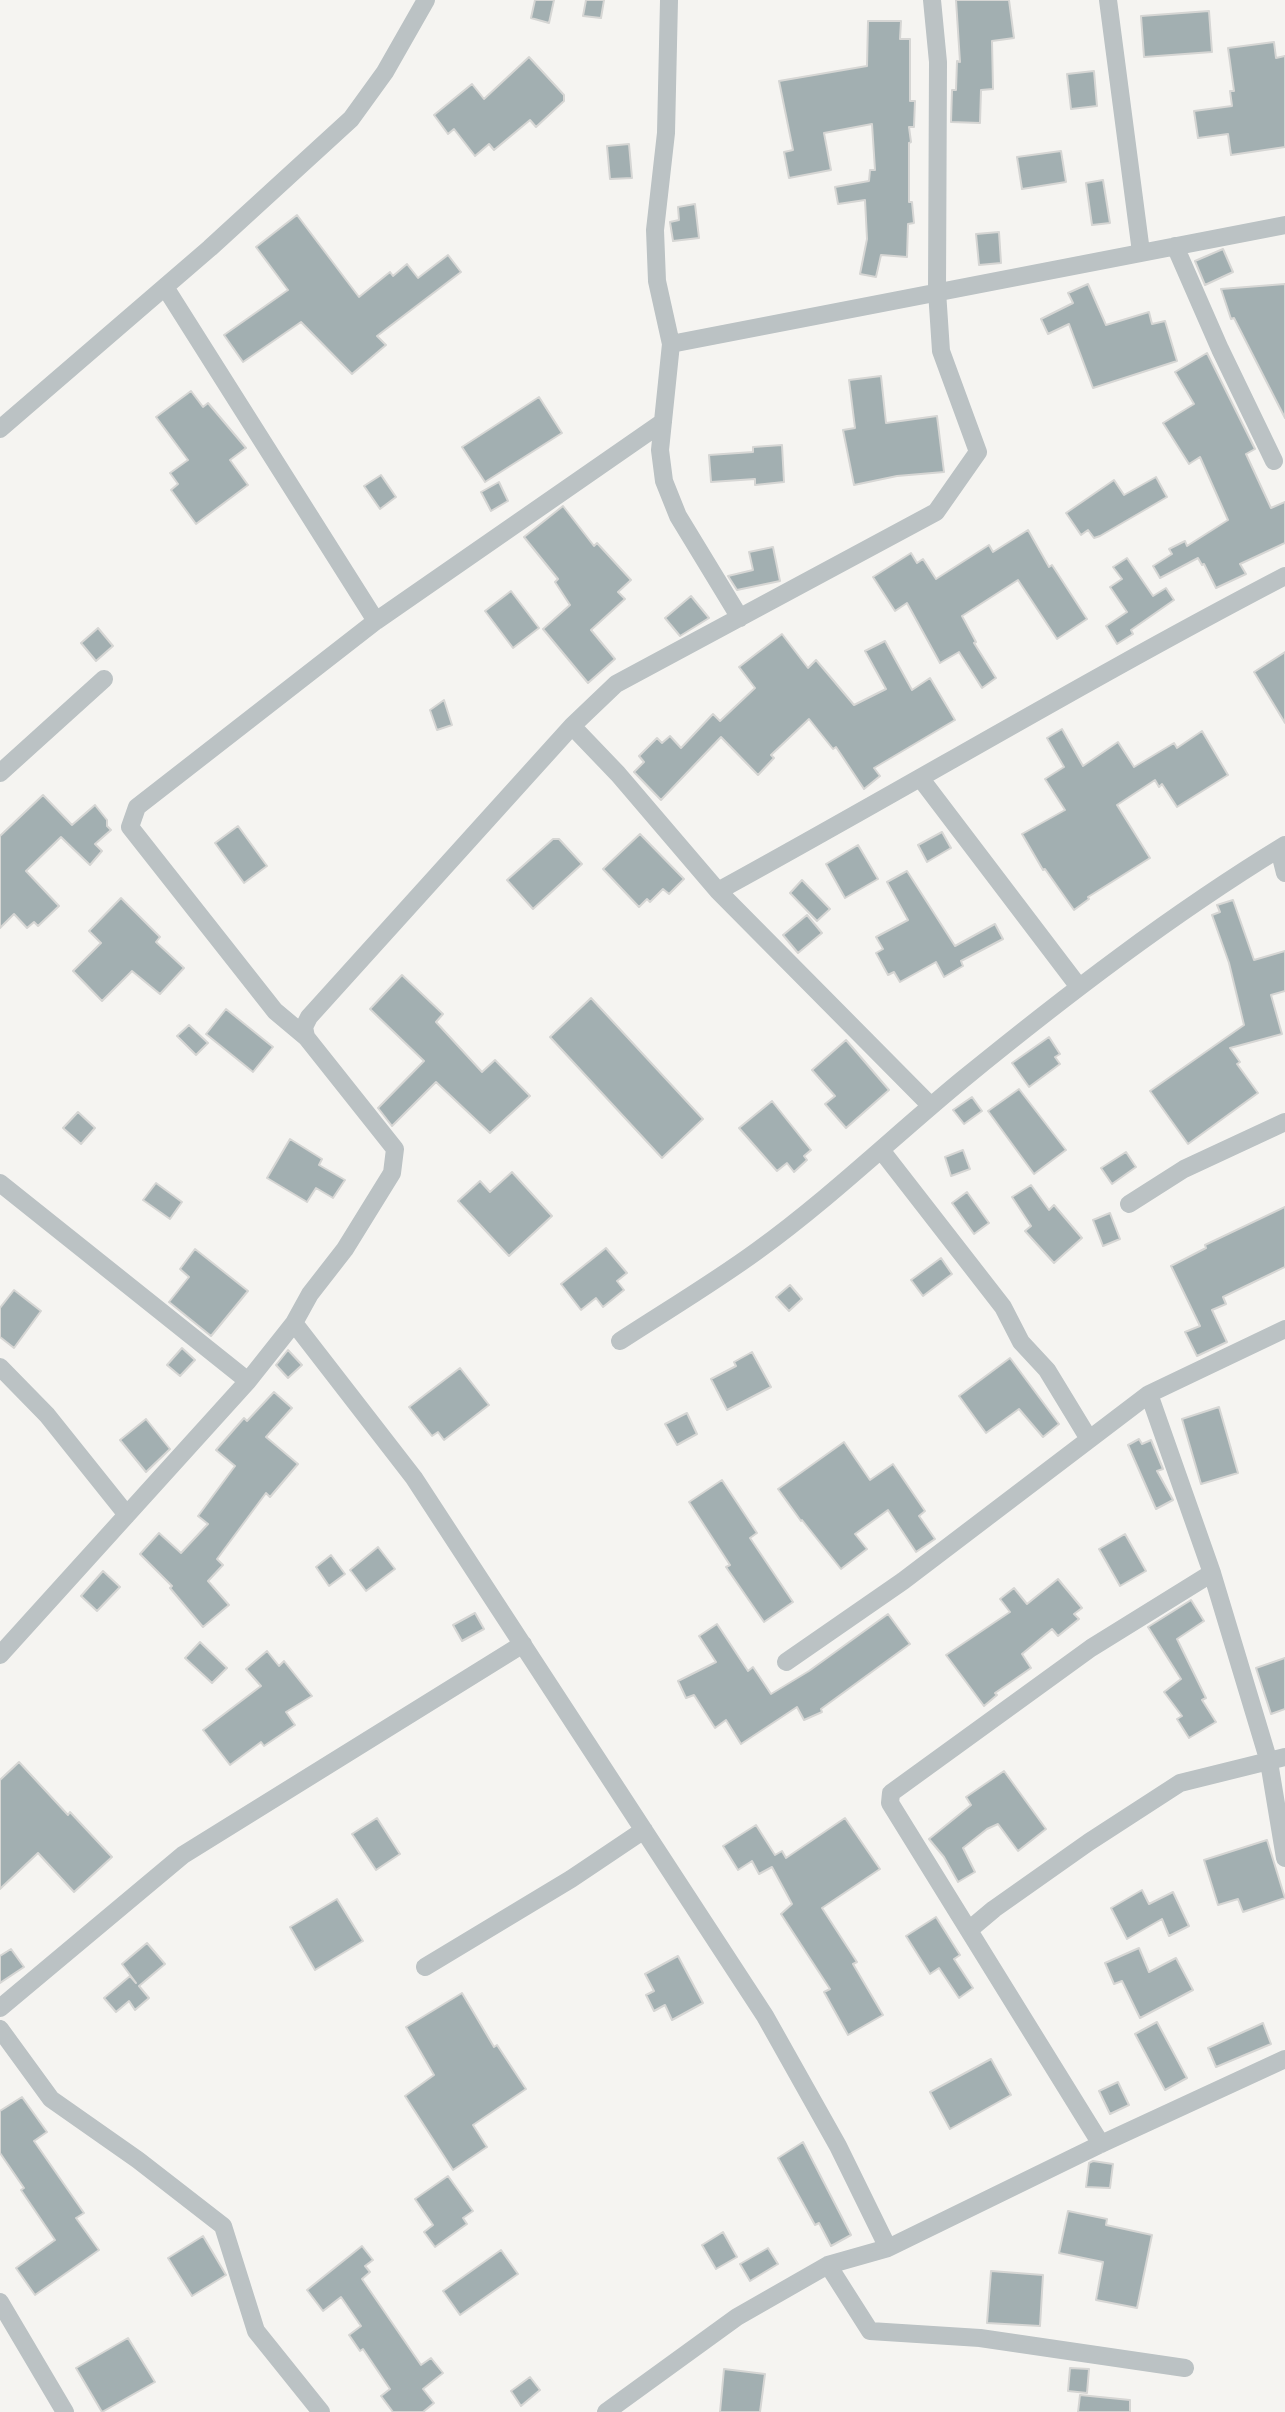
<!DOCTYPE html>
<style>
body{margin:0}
canvas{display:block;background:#f5f4f1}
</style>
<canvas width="1285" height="2412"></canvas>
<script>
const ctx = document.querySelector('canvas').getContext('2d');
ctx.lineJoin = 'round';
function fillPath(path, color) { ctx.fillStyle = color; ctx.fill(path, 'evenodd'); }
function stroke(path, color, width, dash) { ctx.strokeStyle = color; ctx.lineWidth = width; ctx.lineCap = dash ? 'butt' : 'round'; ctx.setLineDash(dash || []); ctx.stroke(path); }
const building = new Path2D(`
 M535,0H554L549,23L531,18Z
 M586,0H604L601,18L583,16Z
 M956,0H1009L1014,38L992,41L993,89L981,90L980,123L951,122L952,90H956L957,61L960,62Z
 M1209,11L1212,52L1144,57L1141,16Z
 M868,21H901L900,39H910V101H915L914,127H909L911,142L909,143V202H912L914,223L908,224L907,257L881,255L876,277L860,274L867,239L865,200L838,204L835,187L869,181L870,170H875L872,124L824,133L831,170L789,178L784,152L793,150L779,81L867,66Z
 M1274,42L1276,58L1285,56V147L1231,155L1228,134L1198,138L1194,111L1232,106L1230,91H1234L1228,48Z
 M529,57L564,95V101L536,127L530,120L494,150L489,144L475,156L454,129L448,134L434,115L472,84L484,99Z
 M1094,71L1097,106L1071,109L1067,74Z
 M629,144L632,178L610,179L607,146Z
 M1061,151L1066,182L1022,189L1017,157Z
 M1103,180L1110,223L1092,225L1086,183Z
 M695,204L699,238L673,241L670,222L679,220L678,207Z
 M297,215L359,297L390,272L393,276L407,264L418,278L448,255L461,272L377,336L386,345L352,374L301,322L243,362L224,335L288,290L256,247Z
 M999,232L1001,263L979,265L976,234Z
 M1223,249L1233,272L1205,285L1195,261Z
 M1088,284L1106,325L1149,312L1152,324L1165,321L1177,361L1093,388L1069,324L1048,334L1041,319L1073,303L1068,293Z
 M1285,284V418L1234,318L1231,319L1221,289Z
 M1207,353L1255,449L1246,454L1271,508L1285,502V543L1240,564L1246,574L1216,588L1204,564L1202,565L1198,558L1160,578L1153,566L1172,554L1169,549L1185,541L1187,546L1228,520L1200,457L1189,464L1163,423L1194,404L1175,372Z
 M881,376L886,423L937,416L944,472L897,476L854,485L843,430L855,428L849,380Z
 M191,391L203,407L208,403L246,448L230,460L248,485L196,524L171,490L178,484L170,473L188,460L156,417Z
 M539,397L562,433L485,482L462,447Z
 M782,445L784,482L755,485V479L711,482L709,455L753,452V447Z
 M381,475L396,497L380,509L364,486Z
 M1156,477L1167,497L1100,536L1094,538L1088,530L1081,535L1066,513L1114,480L1124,495Z
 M499,482L508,501L491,511L481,492Z
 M563,506L594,546L597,543L631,580L618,592L625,599L591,630L615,659L588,683L543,629L570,605L555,582L558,579L524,537Z
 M1028,530L1049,567L1052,565L1087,619L1057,639L1018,580L962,616L976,642L974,643L996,678L982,688L959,652L940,663L907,603L895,611L873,577L911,553L917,563L923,559L936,579L989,545L993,552Z
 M773,547L780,581L737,590L728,576L753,570L749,552Z
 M1127,558L1153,596L1166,588L1174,600L1131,630L1133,634L1117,644L1106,626L1127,612L1110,587L1122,579L1113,567Z
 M511,591L539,628L513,648L485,611Z
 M691,596L709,618L680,636L665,618Z
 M98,628L113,646L96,661L81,643Z
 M782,634L808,668L816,660L854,705L886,689L865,651L885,641L912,690L930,678L955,720L874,768L880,776L864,789L836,747L833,749L809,719L771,755L774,758L758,775L721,737L661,800L634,772L644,762L639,756L657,738L662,743L670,736L681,748L713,714L720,721L755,688L739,667Z
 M1285,652V723L1254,672Z
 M444,700L452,725L437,730L430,710Z
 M1062,729L1083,766L1118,742L1134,767L1174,743L1177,748L1202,731L1228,775L1177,807L1162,784L1159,787L1155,780L1117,805L1150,858L1088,897L1089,899L1074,910L1045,869L1043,870L1022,834L1065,810L1045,779L1064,767L1047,738Z
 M43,795L72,825L95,805L107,820V826L111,830L95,844L102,851L90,865L61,837L26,871L59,906L38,926L34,922L27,928L14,914L0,928V836Z
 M238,826L267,866L244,883L215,843Z
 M942,832L951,848L927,862L918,845Z
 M640,834L684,879L669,894L663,889L650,902L647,899L639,907L603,869Z
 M553,839H559L582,864L533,909L507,880Z
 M858,845L878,879L845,898L826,864Z
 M907,871L955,946L995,924L1003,939L961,961L963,966L944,977L936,962L900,982L894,972L888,975L876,953L883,949L876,937L908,920L887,882Z
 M802,880L830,909L817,921L790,893Z
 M121,898L160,937L156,942L184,968L160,994L132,971L102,1001L73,971L101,943L89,931Z
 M1233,900L1254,960L1285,951V991L1271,995L1282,1034L1230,1048L1240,1062L1237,1064L1258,1093L1188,1144L1150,1091L1244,1025L1229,963L1212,915L1220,912L1217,905Z
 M807,915L822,933L798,953L783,935Z
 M402,975L443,1014L436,1022L482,1072L495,1060L530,1096L490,1133L436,1082L392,1126L378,1108L424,1061L370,1009Z
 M591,998L703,1119L662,1158L550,1037Z
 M226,1009L273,1047L253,1072L206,1034Z
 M189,1025L208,1043L196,1055L177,1036Z
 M1049,1037L1060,1054L1055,1057L1060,1064L1029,1087L1012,1063Z
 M846,1040L889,1090L846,1128L825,1104L835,1096L812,1070Z
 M1019,1089L1066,1150L1034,1174L988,1111Z
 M972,1097L982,1111L964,1124L953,1110Z
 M772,1101L811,1150L804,1156L807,1160L794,1172L787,1163L777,1171L739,1128Z
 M78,1112L95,1128L81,1144L63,1128Z
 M290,1139L322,1159L319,1165L345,1180L333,1198L316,1188L307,1202L267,1178Z
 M963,1150L970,1169L951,1176L945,1157Z
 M1126,1152L1136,1167L1112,1184L1101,1168Z
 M512,1172L552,1216L509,1256L458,1201L480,1181L490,1192Z
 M156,1183L182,1202L170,1219L143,1200Z
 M1031,1185L1049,1210L1054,1205L1082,1238L1054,1263L1025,1231L1031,1226L1012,1197Z
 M967,1192L989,1223L974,1234L952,1203Z
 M1285,1207V1267L1223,1297L1226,1304L1212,1310L1227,1342L1197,1356L1185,1332L1200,1326L1171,1266L1206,1248L1205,1245Z
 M1110,1213L1120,1239L1103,1246L1093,1220Z
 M606,1248L627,1273L617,1281L624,1290L603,1307L596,1298L581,1310L561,1284Z
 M195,1249L248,1291L211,1336L169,1302L189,1277L180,1269Z
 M941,1258L952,1274L923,1296L911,1280Z
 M790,1285L802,1299L789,1311L776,1297Z
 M14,1290L41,1311L14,1348L0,1337V1308Z
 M182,1348L195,1360L180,1376L167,1365Z
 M288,1350L302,1365L288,1378L276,1365Z
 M752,1352L771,1387L727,1410L711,1379L736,1366L734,1362Z
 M1010,1358L1059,1424L1043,1437L1019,1409L986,1433L959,1396Z
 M460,1368L489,1405L444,1440L438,1432L432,1436L409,1407Z
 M274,1392L292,1408L266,1437L298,1464L270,1497L266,1493L217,1559L223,1565L208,1581L229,1605L203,1627L170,1588L172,1586L140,1554L159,1533L181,1553L208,1524L198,1516L235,1466L216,1450L244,1418L247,1421Z
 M1219,1407L1238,1473L1201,1484L1182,1419Z
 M687,1413L697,1434L677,1445L665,1424Z
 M146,1419L170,1449L146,1472L120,1440Z
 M1139,1439L1142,1444L1151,1440L1163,1469L1157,1471L1173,1500L1156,1509L1128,1445Z
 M844,1442L870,1480L893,1464L925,1511L919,1516L935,1539L916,1552L888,1510L855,1534L867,1549L841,1569L802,1520L801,1521L778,1489Z
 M722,1480L757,1533L750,1538L793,1602L764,1622L726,1567L730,1565L689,1502Z
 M1125,1534L1146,1571L1120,1586L1099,1549Z
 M378,1547L395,1569L366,1591L350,1570Z
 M331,1555L345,1574L329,1586L316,1567Z
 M103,1571L120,1587L97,1611L81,1596Z
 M1058,1579L1082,1608L1074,1614L1079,1619L1058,1636L1052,1629L1022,1654L1031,1668L995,1693L997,1695L984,1706L946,1655L1010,1612L1000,1599L1014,1588L1027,1604Z
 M1191,1600L1204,1621L1177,1639L1206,1698L1202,1700L1216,1722L1189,1738L1177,1719L1182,1716L1164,1692L1181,1679L1148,1627Z
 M475,1613L484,1629L462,1641L453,1625Z
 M888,1614L910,1644L821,1709L822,1712L804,1720L797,1707L741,1744L726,1720L715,1728L694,1695L686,1698L678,1681L716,1662L699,1636L717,1624L748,1671L753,1667L771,1694L809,1671Z
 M200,1642L227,1668L212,1683L185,1658Z
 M267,1651L279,1666L284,1661L312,1696L286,1712L295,1725L264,1746L261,1742L230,1765L203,1730L261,1686L246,1669Z
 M1285,1658V1709L1271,1714L1256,1668Z
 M19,1762L68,1815L70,1812L112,1857L74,1892L38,1853L0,1889V1780Z
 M1004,1771L1046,1829L1018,1851L998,1824L987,1829L963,1848L975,1872L958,1882L944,1857L929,1839L971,1805L966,1797Z
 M377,1818L400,1854L376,1870L352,1834Z
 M845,1818L880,1869L822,1908L857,1962L853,1964L883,2015L848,2035L824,1992L830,1989L781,1914L792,1904L772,1867L759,1874L752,1861L738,1870L723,1846L756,1825L775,1855L782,1851L786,1858Z
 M1267,1840L1285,1898L1243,1912L1238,1899L1218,1905L1204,1860Z
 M1142,1890L1149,1904L1173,1892L1189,1926L1169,1936L1162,1919L1127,1939L1111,1908Z
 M337,1899L363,1941L315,1970L290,1927Z
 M936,1917L960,1955L954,1959L973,1988L959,1998L939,1968L930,1974L906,1936Z
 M147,1943L165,1964L139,1986L149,1998L135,2010L129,2001L116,2012L104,1998L130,1976L136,1983L122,1964Z
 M1139,1948L1149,1972L1176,1958L1193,1990L1140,2018L1122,1981L1114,1984L1105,1963Z
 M11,1949L24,1967L0,1983V1956Z
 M678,1956L703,2003L672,2020L665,2005L654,2011L646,1995L654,1991L645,1974Z
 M462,1993L494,2047L497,2045L526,2089L473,2125L487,2147L453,2170L405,2096L434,2075L406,2027Z
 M1157,2022L1187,2078L1165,2090L1135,2034Z
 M1263,2023L1271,2044L1216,2067L1208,2048Z
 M991,2059L1011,2095L950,2129L930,2092Z
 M1118,2082L1129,2105L1110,2114L1099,2091Z
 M22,2097L47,2132L34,2141L84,2213L76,2218L99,2250L35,2295L16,2268L55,2240L21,2190L24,2188L0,2153V2111Z
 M803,2142L851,2235L831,2246L819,2223L815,2225L778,2158Z
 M1093,2161L1113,2164L1110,2188L1086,2187L1089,2163Z
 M448,2176L473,2211L463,2218L467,2224L435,2247L424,2232L433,2225L415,2199Z
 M1068,2211L1107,2219L1106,2225L1152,2235L1137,2308L1096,2300L1103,2262L1059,2253Z
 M723,2232L737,2257L716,2269L702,2245Z
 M203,2236L226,2275L192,2296L168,2258Z
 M362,2246L373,2260L365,2266L370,2272L362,2279L421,2365L431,2358L443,2373L423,2389L434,2403L423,2412H393L381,2396L390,2389L363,2349L360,2351L349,2335L361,2326L341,2297L323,2311L307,2290Z
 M768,2248L778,2264L750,2281L740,2264Z
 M501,2250L518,2274L460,2315L443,2291Z
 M991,2271L1043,2275L1040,2326L987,2323Z
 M128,2338L155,2382L102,2412L76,2368Z
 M1070,2368L1089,2369L1087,2393L1068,2391Z
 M724,2369L765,2374L760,2412H720Z
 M530,2377L540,2390L521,2406L511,2391Z
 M1080,2395L1130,2400V2412H1078Z`);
fillPath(building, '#a2afb1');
stroke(building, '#d6d6d4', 2);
stroke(new Path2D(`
 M669,0L666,133L655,230L657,281L671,344L660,450L664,481L678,516L740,618
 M1108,0L1141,252
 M1175,246L1220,349L1274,461
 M165,287L376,621L663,422
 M671,344L1285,225
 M0,429L210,248L351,119L385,72L426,0
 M572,726L618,774L718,891L931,1106
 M0,773L104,679
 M921,779L1079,987
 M1279,849L1285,873
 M718,891C908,787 1093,676 1285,576
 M306,1037L275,1011L130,827L137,807L376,621
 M881,1150L1003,1307L1021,1342L1047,1370L1089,1439
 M0,1183L248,1381
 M1129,1204L1184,1169L1285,1122
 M620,1341C666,1311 713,1283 757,1251C829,1199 893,1137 962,1080C1065,996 1172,914 1285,845
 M0,1367L47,1415L127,1515
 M1149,1394L1212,1573L1269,1762L1285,1858
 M0,1655L248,1381L294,1323
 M786,1662L903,1581L1149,1394L1285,1329
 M969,1930L994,1909L1089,1842L1180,1783L1285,1757
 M425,1967L571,1879L644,1830
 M0,2008L183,1855L523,1644
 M0,2029L51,2099L138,2160L223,2226L256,2331L321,2412
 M1101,2144L890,1803L891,1793L1091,1648L1212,1573
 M888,2248L838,2146L765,2016L414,1478L294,1323L310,1294L345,1249L392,1173L395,1149L306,1037L304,1027L309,1017L572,726L616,684L936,512L978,452L941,351L937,291L938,62L932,0
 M828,2265L870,2331L980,2338L1185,2368
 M0,2302L65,2412
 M606,2412L737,2317L828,2265L888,2248L1101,2144L1285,2059`), '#bbc2c4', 18);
</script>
